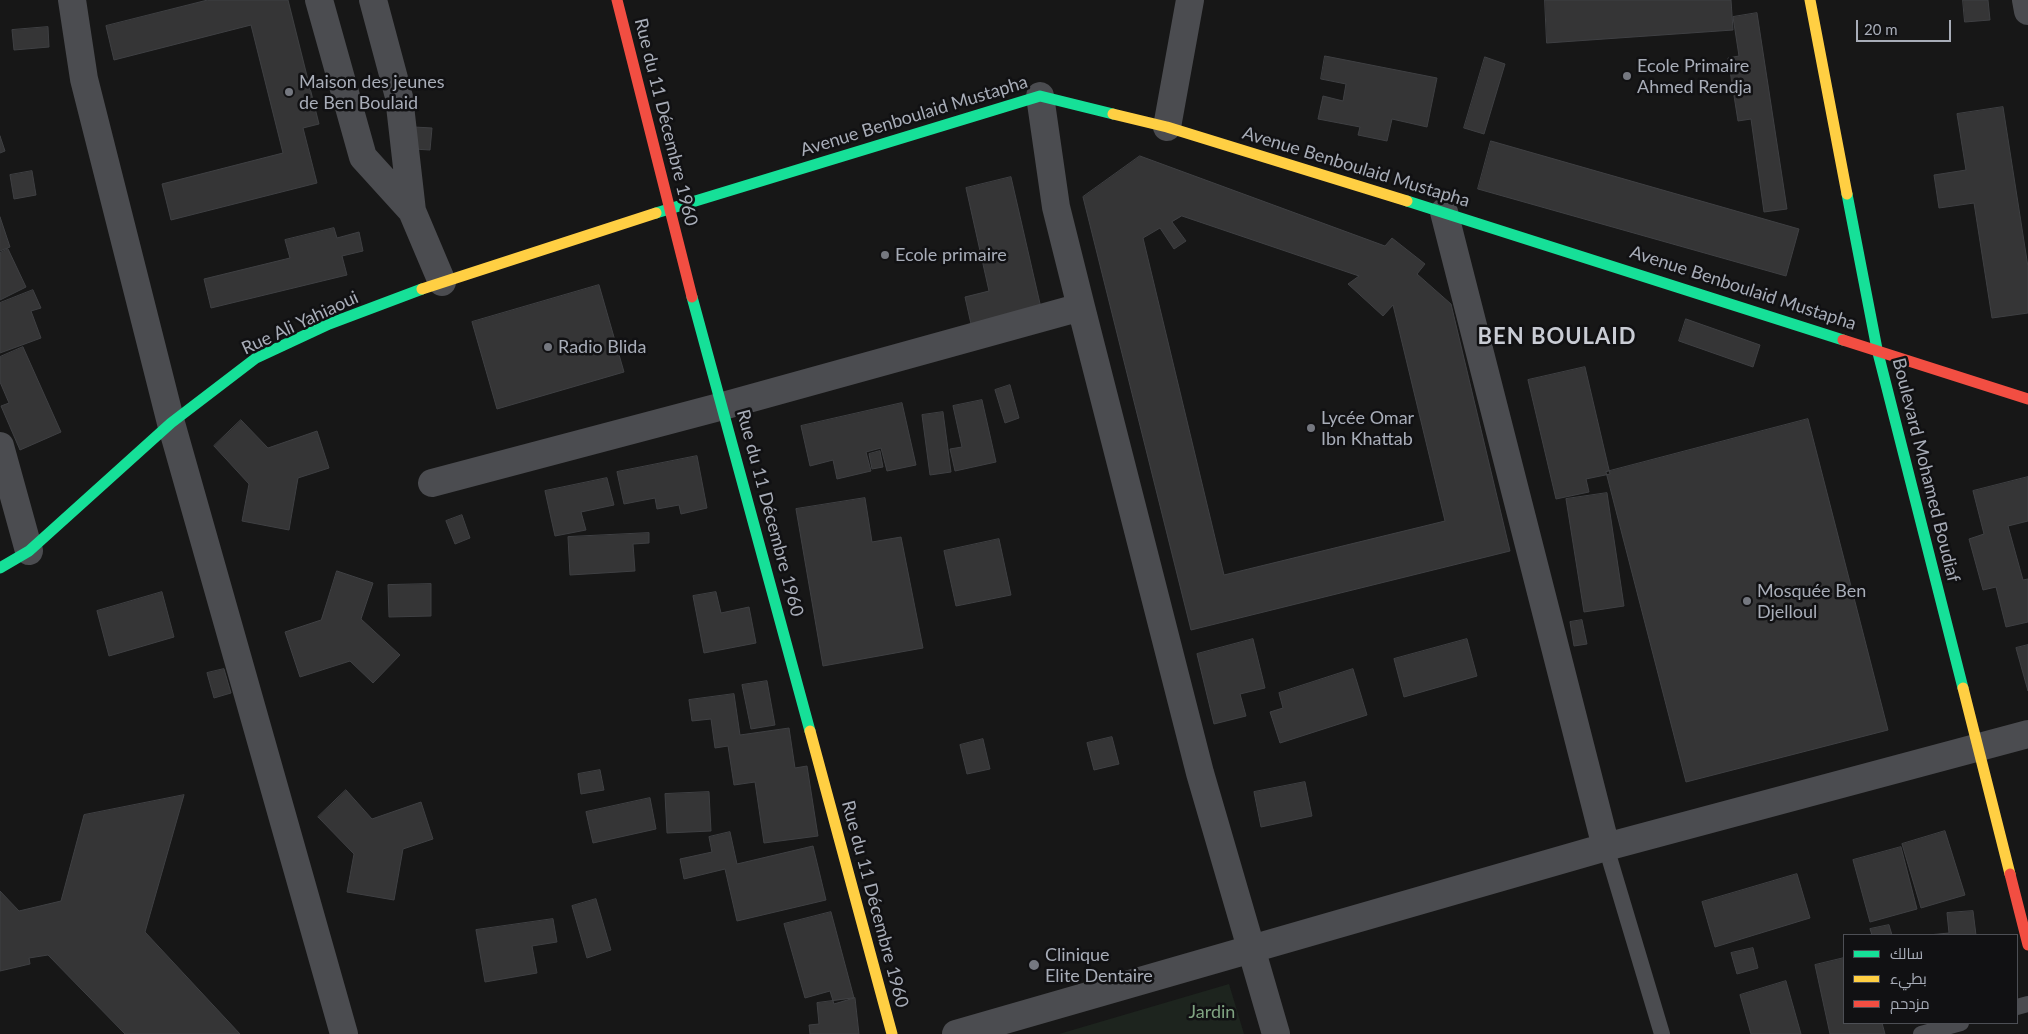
<!DOCTYPE html>
<meta charset="utf-8">
<style>
body{margin:0}
#map{position:relative;width:2028px;height:1034px;overflow:hidden;background:#171717;font-family:Lato,Cairo,sans-serif}
canvas{display:block}
.legend{position:absolute;left:1843px;top:934px;width:175px;height:90px;box-sizing:border-box;background:#111113;border:1px solid #4d4f55;margin:0;padding:6px 9px;list-style:none;font-size:15px;color:#a8adb8}
.legend li{display:flex;align-items:center;gap:10px;height:25px}
.legend b{width:25px;border:1px solid #4d4f55}
.scale{position:absolute;left:1856px;top:20px;width:95px;height:22px;box-sizing:border-box;border:2px solid #a8adb8;border-top:0;padding-left:6px;font-size:15px;line-height:18px;white-space:nowrap;color:#a8adb8;-webkit-text-stroke:4px #111113;paint-order:stroke}
</style>
<div id="map">
<canvas width="2028" height="1034"></canvas>
<ul class="legend">
<li><b style="height:6px;background:#16e098"></b>سالك</li>
<li><b style="height:6px;background:#ffcf43"></b>بطيء</li>
<li><b style="height:6px;background:#f24e42"></b>مزدحم</li>
</ul>
<div class="scale">20 m</div>
</div>
<script>
const ctx = document.querySelector('canvas').getContext('2d');
ctx.lineJoin = 'round';
function fillPath(path, color) { ctx.fillStyle = color; ctx.fill(path, 'evenodd'); }
function stroke(path, color, width, dash) { ctx.strokeStyle = color; ctx.lineWidth = width; ctx.lineCap = dash ? 'butt' : 'round'; ctx.setLineDash(dash || []); ctx.stroke(path); }
function drawText(font, color, halo, rows, align = 'center') {
  ctx.font = font + ' Lato,sans-serif'; ctx.lineWidth = 5; ctx.setLineDash([]); ctx.textBaseline = 'middle'; ctx.strokeStyle = halo; ctx.fillStyle = color; for (const [text, x, y, turn = 0] of rows) {
    ctx.save(); ctx.translate(x, y); ctx.rotate((+turn || 0) * Math.PI / 180); ctx.textAlign = isNaN(turn) ? turn : align; if (halo) ctx.strokeText(text, 0, 0); ctx.fillText(text, 0, 0); ctx.restore();
  }
}
fillPath(new Path2D(`
 M1229,984L1244,1034H1059Z`), '#1d241e');
const building = new Path2D(`
 M208,0H288L319,124L303,128L317,183L171,220L162,184L283,153L251,25L114,60L106,26Z
 M1545,0H1731L1733,30L1547,43Z
 M1963,0H1988L1990,20L1965,22Z
 M1757,13L1787,209L1764,212L1751,119L1738,121L1728,58L1739,56L1733,17Z
 M48,27L49,47L14,50L12,30Z
 M1325,56L1437,78L1427,127L1392,119L1387,141L1358,135L1360,127L1318,119L1323,96L1343,101L1346,84L1321,79Z
 M1485,57L1505,64L1484,134L1464,128Z
 M2003,107L2028,267V313L1992,318L1974,203L1939,208L1934,175L1966,170L1957,114Z
 M414,127L432,128L430,150L413,149Z
 M0,136L5,151L0,153Z
 M1491,141L1799,229L1786,276L1478,189Z
 M1140,156L1385,246L1392,238L1425,264L1417,274L1451,304L1510,551L1191,630L1083,197ZM1182,216L1359,276L1348,284L1383,316L1393,305L1445,521L1224,575L1143,238L1160,228L1174,249L1186,241L1172,222Z
 M32,171L36,195L14,199L10,175Z
 M1011,177L1041,308L971,324L965,297L989,291L966,188Z
 M0,217L10,247L0,251Z
 M334,228L337,238L359,232L363,251L342,256L347,275L211,308L204,279L290,258L285,240Z
 M8,249L26,287L0,300V253Z
 M599,285L624,372L497,409L472,322Z
 M33,290L41,308L31,311L41,338L0,353V303Z
 M1686,319L1760,345L1753,367L1679,341Z
 M23,347L61,432L20,450L1,406L9,403L0,382V357Z
 M1585,367L1610,474L1586,479L1589,492L1556,499L1528,380Z
 M1010,385L1019,418L1005,423L995,390Z
 M982,400L996,462L955,471L950,449L962,447L953,406Z
 M902,403L916,465L887,471L881,448L866,452L871,471L837,479L833,460L810,466L801,426Z
 M943,412L951,472L930,475L922,415Z
 M1808,419L1888,730L1686,782L1606,472Z
 M241,420L268,448L317,431L329,468L298,478L289,530L242,521L249,484L214,446Z
 M880,451L883,467L872,469L869,454Z
 M697,456L707,508L681,514L679,505L657,509L655,498L624,504L617,472Z
 M2028,477V521L2008,526L2023,580L2028,579V622L2006,627L1996,587L1983,590L1969,539L1984,534L1973,491Z
 M607,478L614,505L581,512L586,530L555,536L545,491Z
 M1607,493L1624,606L1584,612L1566,499Z
 M865,498L872,542L901,537L923,648L823,666L796,509Z
 M462,515L470,538L455,544L446,521Z
 M649,533V543L633,544L635,571L570,575L568,537Z
 M999,539L1011,595L956,606L944,551Z
 M337,571L373,583L361,619L400,655L373,683L350,661L300,677L285,632L321,620Z
 M431,584V616L389,617L388,585Z
 M162,592L174,637L109,656L97,611Z
 M716,592L721,613L749,607L756,643L704,653L693,596Z
 M1582,620L1587,644L1574,646L1570,622Z
 M1253,639L1265,688L1240,694L1246,716L1214,724L1197,654Z
 M1467,639L1477,676L1404,697L1394,659Z
 M2028,645V691L2016,648Z
 M224,669L231,693L214,698L207,673Z
 M1353,669L1367,715L1280,743L1270,712L1283,708L1279,693Z
 M767,681L775,725L751,729L742,685Z
 M734,694L740,735L789,728L795,768L807,766L818,836L764,843L755,782L734,785L728,746L715,748L711,719L692,721L689,700Z
 M1112,737L1119,764L1094,770L1087,743Z
 M983,739L990,769L967,774L960,745Z
 M600,770L604,790L581,794L578,774Z
 M1305,782L1312,816L1261,827L1254,792Z
 M346,790L372,819L421,802L433,839L403,849L394,900L347,892L354,854L318,817Z
 M709,792L711,831L667,833L665,794Z
 M184,795L145,932L240,1034H125L48,955L29,958L30,964L0,971V891L19,911L61,901L84,815Z
 M650,798L656,829L593,843L586,812Z
 M1945,831L1965,895L1921,908L1902,844Z
 M730,832L737,864L813,846L826,900L737,921L725,869L684,879L680,859L712,852L709,837Z
 M1901,847L1917,909L1870,922L1853,860Z
 M1797,874L1810,918L1715,947L1702,902Z
 M596,899L611,950L587,958L572,906Z
 M1973,911L1976,935H1928L1949,933L1947,913Z
 M831,912L854,998L834,1004L830,991L805,998L784,924Z
 M553,919L557,942L532,946L537,973L485,982L476,930Z
 M1889,925L1892,935H1872L1870,929Z
 M1753,948L1758,968L1737,974L1731,953Z
 M1844,958V1023H1882L1885,1034H1830L1815,965Z
 M1786,981L1801,1034H1751L1740,995Z
 M855,998L859,1034H810L809,1025L819,1024L817,1003Z`);
fillPath(building, '#353536');
stroke(building, '#3f4043', 1);
stroke(new Path2D(`
 M1606,847L1662,1034
 M2017,1007L2028,1004
 M1921,1034L1961,1023`), '#4b4c50', 16);
stroke(new Path2D(`
 M72,0L84,79L171,423L344,1034
 M319,0L363,157L412,211
 M373,0L399,97L412,211L442,282
 M2026,0L2028,11
 M1040,96L1056,207L1081,307L1200,773L1276,1034
 M1167,127L1190,0
 M1444,212L1606,847
 M0,446L29,551
 M432,483L723,406L1081,307
 M956,1034L1606,847L2028,734`), '#4b4c50', 28);
stroke(new Path2D(`
 M1847,194L1877,349L1963,688
 M1407,201L1843,340
 M656,213L1040,96L1113,114
 M692,297L810,731
 M0,568L29,551L171,423L256,358L329,324L422,289`), '#16e098', 11);
stroke(new Path2D(`
 M1810,0L1847,194
 M1113,114L1167,127L1407,201
 M422,289L656,213
 M1963,688L2010,874
 M810,731L892,1034`), '#ffcf43', 11);
stroke(new Path2D(`
 M617,0L692,297
 M1843,340L2028,399
 M2010,874L2028,945`), '#f24e42', 11);
for (const [x, y, r, color] of [
 [1627,76,5,"#757880"],
 [289,92,5,"#757880"],
 [885,255,5,"#757880"],
 [548,347,5,"#757880"],
 [1311,428,5,"#757880"],
 [1747,601,5,"#757880"],
 [1034,965,6,"#757880"]
]) { const dot = new Path2D(); dot.arc(x, y, r, 0, 2 * Math.PI); ctx.fillStyle = color; ctx.fill(dot); stroke(dot, '#111113', 2); }
drawText('18px', '#a8adb8', '#111113', [
 ["Ecole Primaire",1637,66],
 ["Ahmed Rendja",1637,87],
 ["Maison des jeunes",299,82],
 ["de Ben Boulaid",299,103],
 ["Ecole primaire",895,255],
 ["Radio Blida",558,347],
 ["Lycée Omar",1321,418],
 ["Ibn Khattab",1321,439],
 ["Mosquée Ben",1757,591],
 ["Djelloul",1757,612],
 ["Clinique",1045,955],
 ["Elite Dentaire",1045,976]
], 'left');
drawText('18px', '#a8adb8', '#111113', [
 ["Avenue Benboulaid Mustapha",914,116,-17],
 ["Rue du 11 Décembre 1960",666,122,76],
 ["Avenue Benboulaid Mustapha",1356,167,17],
 ["Avenue Benboulaid Mustapha",1743,288,18],
 ["Rue Ali Yahiaoui",300,323,-25],
 ["Boulevard Mohamed Boudiaf",1926,470,76],
 ["Rue du 11 Décembre 1960",770,513,75],
 ["Rue du 11 Décembre 1960",875,904,75]
]);
drawText('18px', '#7fa381', '#111113', [
 ["Jardin",1212,1012]
]);
ctx.letterSpacing = '1px';
drawText('bold 22px', '#c9ccd4', '#111113', [
 ["BEN BOULAID",1557,337]
]);
ctx.letterSpacing = '0px';
</script>
